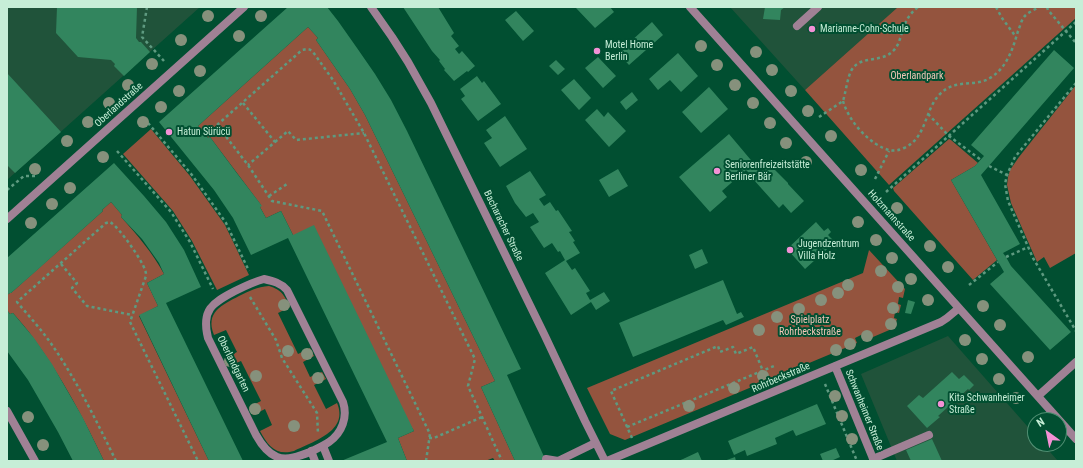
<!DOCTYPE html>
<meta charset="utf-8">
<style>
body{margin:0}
#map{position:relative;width:1083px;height:468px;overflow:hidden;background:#014f31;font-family:"Roboto Condensed",sans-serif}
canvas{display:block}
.frame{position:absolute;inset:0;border:8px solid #c6eed7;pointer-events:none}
.north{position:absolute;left:1027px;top:412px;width:40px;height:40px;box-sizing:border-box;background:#014f31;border:1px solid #508f73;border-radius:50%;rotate:327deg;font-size:11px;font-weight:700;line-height:16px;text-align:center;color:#c6eed7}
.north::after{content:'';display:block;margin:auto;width:14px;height:18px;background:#f391d5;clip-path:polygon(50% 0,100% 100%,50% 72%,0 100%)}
</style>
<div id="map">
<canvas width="1083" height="468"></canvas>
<div class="frame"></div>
<div class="north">N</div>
</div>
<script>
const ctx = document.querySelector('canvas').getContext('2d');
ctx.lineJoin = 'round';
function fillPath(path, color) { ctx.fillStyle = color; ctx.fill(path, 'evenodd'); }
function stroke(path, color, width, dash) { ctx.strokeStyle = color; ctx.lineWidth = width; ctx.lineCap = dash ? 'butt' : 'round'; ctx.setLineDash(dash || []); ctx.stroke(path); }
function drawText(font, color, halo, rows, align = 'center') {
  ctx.font = font + ' "Roboto Condensed",sans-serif'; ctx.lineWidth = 4; ctx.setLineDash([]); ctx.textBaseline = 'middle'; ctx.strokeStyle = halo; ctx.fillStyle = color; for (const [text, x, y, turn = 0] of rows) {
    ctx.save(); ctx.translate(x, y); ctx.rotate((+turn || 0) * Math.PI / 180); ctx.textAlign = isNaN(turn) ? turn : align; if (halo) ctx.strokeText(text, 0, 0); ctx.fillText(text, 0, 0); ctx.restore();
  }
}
fillPath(new Path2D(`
 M7,7H200L7,180Z
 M730,7H898L805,90Z
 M948,336L1035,435V444H1043L1058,461H897L861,374Z`), '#20533a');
fillPath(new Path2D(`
 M898,7H1076V18L889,185L805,90Z
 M308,27L318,38L316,40L350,89L365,115L495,381L481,387L515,461H495L493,458L485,461H407L398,438L414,431L293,235L281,211L266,218L260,207L261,205L210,137L208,138L198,126Z
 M1076,85V253L1050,268L1044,257L1037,262L1011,203L1007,185L1008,177L1010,170L1019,157Z
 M151,129L190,176L225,225L249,275L217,290L192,241L173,211L123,154Z
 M949,139L951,140L978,163L975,166L951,180L997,260L973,280L894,191L893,188Z
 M111,202L122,215L121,217C138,236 152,252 164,274L147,283L158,306L139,316L209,461H104C84,419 62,377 34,339C28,330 20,321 13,313L10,314L7,310V295L10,293H11L103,211L102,210Z
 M869,250L905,289L903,298L899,297L898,304L901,305L899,313L895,312L894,318L897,319L894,328L866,340L863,334L855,338L857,343L625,440L610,434L587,388L863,273Z
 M269,286C282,290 284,295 290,307L278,313L298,354L310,348L314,356L303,362L310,377L322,372L326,379L314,385L326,409L337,403C349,431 314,441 294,451C276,456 268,446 260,431L272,425L265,409L253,415L249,407L261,401L241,361L229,366L225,358L237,352L226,330L214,335C205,312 222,305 239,296C249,291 257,287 269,286Z`), '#94543e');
fillPath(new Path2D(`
 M57,7H137L136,38L139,42H141L150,52L124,76L114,66L115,64L111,60L78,57L56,33Z
 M288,7H327L338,21L357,48L375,74L391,100L407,131L521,369L507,375L546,461H515L481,387L495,381L365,115L350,89L316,40L318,38L308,27L198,126L208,138L210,137L236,172L262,206L260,207L266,218L281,211L293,235L314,225L414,431L398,438L407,461H341L387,442L288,238L251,255L233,218L214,190L159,122Z
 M403,7H438L454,33L451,36L459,46L455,49L459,54L462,51L475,66L468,72L467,71L454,81L444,70L445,69L439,61L440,60L432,51Z
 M577,7H610L614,12L595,28L576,8Z
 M765,7H785L781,10L780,20L763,19Z
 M516,11L534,31L523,41L505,20Z
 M652,22L663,35L629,65L618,53Z
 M1054,50L1074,68L981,175L1020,244L1003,253L1006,257L1011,266L1071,332L1050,350L990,284L1004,272L951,180L975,166L984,156L971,145Z
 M678,53L698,76L681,92L670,80L658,90L649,79Z
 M598,57L616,76L603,88L585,68Z
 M556,60L565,69L558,75L549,66Z
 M7,73L61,132L15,173L7,165Z
 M477,76L482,83L484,81L501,104L478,121L461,99L465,96L460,89Z
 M574,79L591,98L579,110L561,90Z
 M709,87L728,109L701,133L682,112Z
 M632,92L638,100L626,110L620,102Z
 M597,109L604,117L608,112L626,131L609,147L585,120Z
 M505,116L527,149L500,167L484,143L492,138L486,130Z
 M729,134L761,172L769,164L788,183V184L804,201L791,213L783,204L779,208L753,179L754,178L746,170L722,191L727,197L710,212L679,177Z
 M114,163L144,196L166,222L184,250L201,287L166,303L243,461H209L139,315L158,306L147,283L164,274L159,263L142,239L121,217L122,215L111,202L102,210L103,211L35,272L11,293H10L7,295V258Z
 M618,169L628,186L609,197L599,180Z
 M530,171L546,195L539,199L544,206L550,202L556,211L558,210L572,231L569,232L575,241L573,242L580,253L566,261L572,270L575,268L590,291L586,293L590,300L604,292L610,301L596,310L591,302L571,315L545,273L565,260L560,251L558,252L552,243L544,248L530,227L539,222L533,213L526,217L515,203L506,186Z
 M816,222L824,231L828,228L831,232L828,235L835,242L805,269L787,249Z
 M702,249L708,263L695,269L689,255Z
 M723,280L737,314L741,312L744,317L726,325L723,320L633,357L619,323Z
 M908,300L915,302L911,314L905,313Z
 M7,310L10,314L13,313L34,338L52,364L83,418L104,461H73L58,432L28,380L7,351Z
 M952,372L959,379L964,375L974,385L969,390L968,389L938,416L940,417L927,428L907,406L919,395L923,398Z
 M817,404L826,424L796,436L793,430L775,438L777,444L747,456L745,450L734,455L728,441Z
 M932,439L942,461H911L906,450Z
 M836,448L840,457L831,461H823L820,454Z
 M698,452L702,461H678L683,459Z
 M735,457L736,461H724Z`), '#32855e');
stroke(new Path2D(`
 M147,7L142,37L164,61
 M996,7L1002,18L1016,37
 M1047,7L1048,10L1076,43
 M1076,83L1015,157L1007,175L1005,184L1008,201L1033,258L1076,331
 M843,101C848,118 861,134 876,144C886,150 893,153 904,148C927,138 924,110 940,94C957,77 976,89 993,76C1008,65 1013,48 1018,31C1020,27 1021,21 1024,17C1027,13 1034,10 1039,7
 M243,103L275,142L248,165
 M928,114L949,136L981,160
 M819,117L843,101C846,91 847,80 851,71C860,54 882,64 894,50C900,44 901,33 905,24C907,18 912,12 918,7
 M148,123L192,175L226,223L249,271
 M275,142L288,131L296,140L364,133
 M117,151L171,212L190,242L213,289
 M989,166L1007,175
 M875,179L889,151
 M7,190L24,176H35
 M886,192L1076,22
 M269,196L287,184
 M1006,257L1028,247
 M61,264L77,283L72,288L87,306L132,315
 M969,285L998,262
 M250,297L276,340L282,358L317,413L318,434
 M825,384L857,461
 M627,427L774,366
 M429,438H434L482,417
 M632,438L611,391L718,346L720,352L733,347L736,354L753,347L763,371
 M116,461C96,420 76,379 50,342C40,328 28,315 17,302L106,223L110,222C119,227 142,260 145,270C146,272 146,274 146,276L130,322L198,461
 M426,461L430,434L322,211L272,201L248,165L217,125L302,50C307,49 309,48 313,52L333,80L364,133L475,359L468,386L502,461`), '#5e9a80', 2.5, [3, 3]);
stroke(new Path2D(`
 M797,26L818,7
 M264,279C273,281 281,283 287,290L343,402C348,417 342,433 329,442C323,446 316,449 310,452C300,456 287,461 277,457C267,453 261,444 256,435L208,338C201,310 212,303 235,291C245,286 253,282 264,279Z
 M323,446L329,461
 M311,451L315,461
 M546,459L558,461L595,443
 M873,459L929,435`), '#a08195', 8);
stroke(new Path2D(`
 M371,7L392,37L408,62L431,103L545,336L585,421L605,461
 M690,7L1076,439
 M835,366L874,461
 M1038,396L1076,362
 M7,411L35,461
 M607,461L941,322L947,318L959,308`), '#a08195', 8);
stroke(new Path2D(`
 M7,219L244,7`), '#a08195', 8);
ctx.fillStyle = '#86917c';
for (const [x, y] of [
 [208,16],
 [261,16],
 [239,36],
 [181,40],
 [701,46],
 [756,52],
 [152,64],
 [717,65],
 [772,70],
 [200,71],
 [128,85],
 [735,85],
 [179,91],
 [791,91],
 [109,103],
 [753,103],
 [161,107],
 [808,111],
 [88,122],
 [143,122],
 [770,123],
 [831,136],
 [67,141],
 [786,143],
 [103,157],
 [806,162],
 [35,169],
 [861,170],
 [70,188],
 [52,204],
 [897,208],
 [858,222],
 [31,223],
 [876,240],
 [930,246],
 [892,258],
 [948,267],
 [881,271],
 [911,279],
 [848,285],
 [898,287],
 [838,293],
 [821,300],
 [928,300],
 [284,305],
 [983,306],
 [893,308],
 [799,309],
 [777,317],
 [891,324],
 [1000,325],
 [759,330],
 [867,336],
 [965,340],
 [850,344],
 [836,350],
 [288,351],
 [307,354],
 [1028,357],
 [982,359],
 [230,361],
 [256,376],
 [763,376],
 [318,378],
 [999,379],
 [734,388],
 [835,396],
 [1016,398],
 [689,406],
 [255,409],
 [842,416],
 [28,417],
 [294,426],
 [852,439],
 [43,445]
]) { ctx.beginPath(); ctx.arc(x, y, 6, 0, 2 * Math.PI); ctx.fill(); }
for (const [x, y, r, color] of [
 [812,29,4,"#f391d5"],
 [597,51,4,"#f391d5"],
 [169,132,4,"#f391d5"],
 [717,171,4,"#f391d5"],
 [790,250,4,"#f391d5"],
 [941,404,4,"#f391d5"]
]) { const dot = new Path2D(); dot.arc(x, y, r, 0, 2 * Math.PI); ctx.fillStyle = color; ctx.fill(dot); stroke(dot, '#014f31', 1.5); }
drawText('10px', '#c6eed7', '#014f31', [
 ["Marianne-Cohn-Schule",820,29],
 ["Motel Home",605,45],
 ["Berlin",605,57],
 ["Hatun Sürücü",177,132],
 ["Seniorenfreizeitstätte",725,165],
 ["Berliner Bär",725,177],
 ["Jugendzentrum",798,244],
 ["Villa Holz",798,256],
 ["Kita Schwanheimer",949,398],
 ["Straße",949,410]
], 'left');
drawText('10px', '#f2c7b9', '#014f31', [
 ["Oberlandpark",917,76],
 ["Spielplatz",810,320],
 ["Rohrbeckstraße",810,332]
]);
drawText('10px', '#c6eed7', '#014f31', [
 ["Oberlandstraße",119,105,-42],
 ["Holzmannstraße",891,216,48],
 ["Bacharacher Straße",503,226,64],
 ["Oberlandgarten",233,364,64],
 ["Rohrbeckstraße",781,378,-23],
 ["Schwanheimer Straße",864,410,68]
]);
</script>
